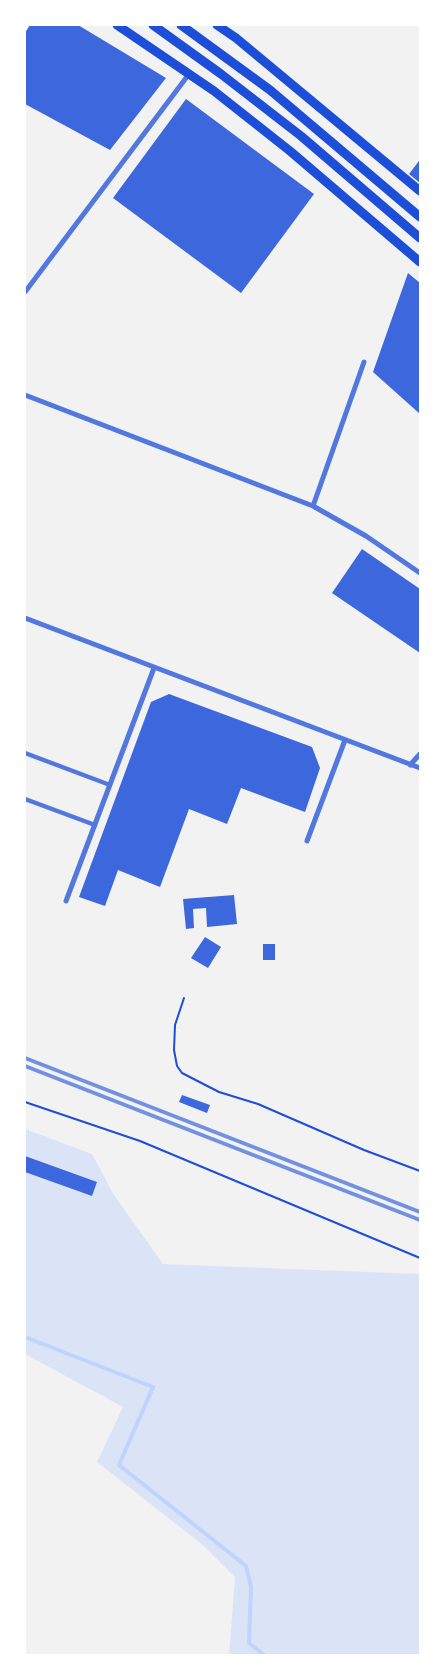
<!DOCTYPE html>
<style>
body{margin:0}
#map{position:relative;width:445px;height:1680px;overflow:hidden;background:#f2f2f2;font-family:"Roboto Condensed",sans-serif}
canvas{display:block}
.frame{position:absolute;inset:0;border:26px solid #fff;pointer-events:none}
</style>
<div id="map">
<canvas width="445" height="1680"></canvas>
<div class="frame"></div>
</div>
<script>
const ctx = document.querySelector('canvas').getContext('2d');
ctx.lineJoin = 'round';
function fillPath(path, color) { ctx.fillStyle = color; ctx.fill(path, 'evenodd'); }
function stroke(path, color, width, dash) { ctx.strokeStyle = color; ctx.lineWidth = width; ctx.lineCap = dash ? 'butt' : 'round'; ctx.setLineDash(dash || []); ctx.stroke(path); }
fillPath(new Path2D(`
 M25,1129L92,1154L114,1195L163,1264L420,1274V1655H229L235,1577L204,1546L97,1462L123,1407L25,1354Z`), '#dbe4f7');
stroke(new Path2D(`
 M25,1337L153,1387L119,1465L246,1566L251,1587L249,1643L264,1655`), '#bfd3fe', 4);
fillPath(new Path2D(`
 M30,25H78L166,78L110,150L25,104V33Z
 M186,99L314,194L241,293L113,198Z
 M419,161L420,162V183L409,174Z
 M408,273L420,283V414L373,372Z
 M362,549L420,589V653L332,593Z
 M169,694L312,747L320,768L305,812L241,788L227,824L189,809L160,887L118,870L105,906L79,897L151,702Z
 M234,895L237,924L207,927L206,908L193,909L194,928L186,929L183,899Z
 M205,937L221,947L208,968L191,958Z
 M263,944H275V960H263Z
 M182,1095L210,1105L207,1113L179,1102Z
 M25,1156L97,1182L92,1196L25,1172Z`), '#3d67dc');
stroke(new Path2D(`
 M184,998L175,1025L174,1050L177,1066L182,1073L219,1092L258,1104L364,1150L420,1171
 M25,1102L140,1141L420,1258`), '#1d4ed8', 2);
stroke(new Path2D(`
 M25,753L110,785
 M25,799L95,825`), '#5277de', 4.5);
stroke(new Path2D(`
 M25,292L189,74
 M25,395L313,506L366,536L420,573
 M313,506L364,362
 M25,618L420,768
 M410,765L420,754
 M307,841L345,740
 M66,901L154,668`), '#5277de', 5);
stroke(new Path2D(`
 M117,25L214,91L290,151L420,262
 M153,25L221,74L301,136L420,238
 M181,25L270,90L420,217
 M217,25L236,38L420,191`), '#1d4ed8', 9);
stroke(new Path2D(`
 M25,1058L420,1212
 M25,1066L420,1220`), '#7290e2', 4);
</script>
